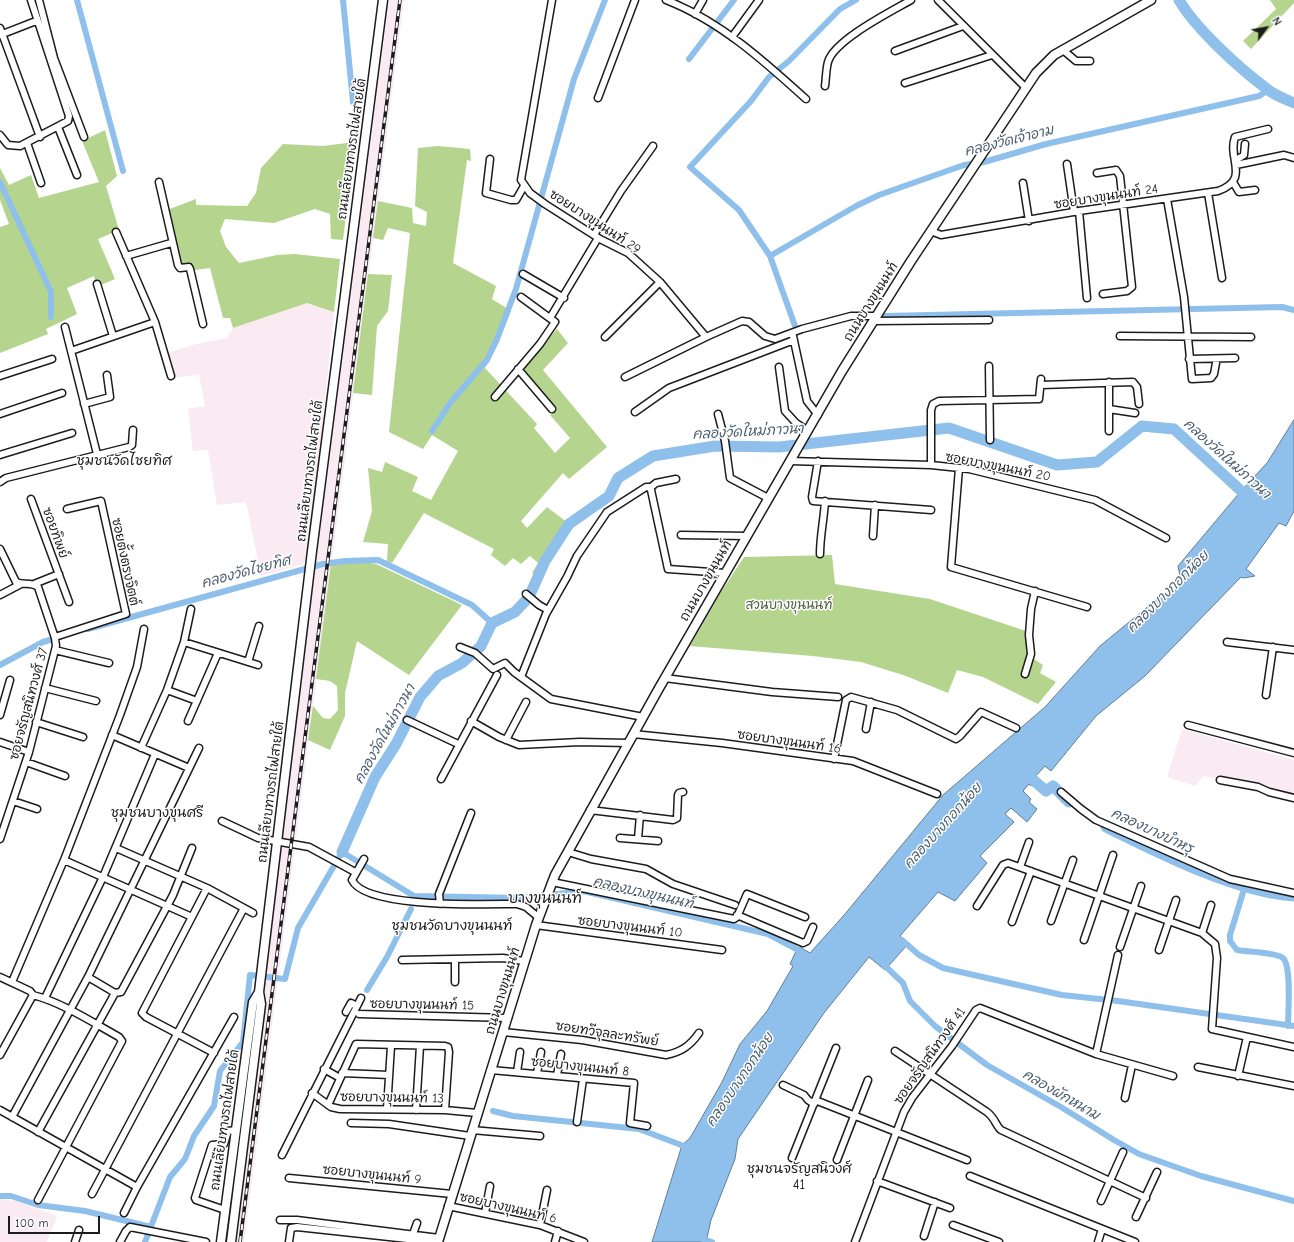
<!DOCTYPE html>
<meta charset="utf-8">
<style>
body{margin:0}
#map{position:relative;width:1294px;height:1242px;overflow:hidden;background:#fff;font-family:"Comic Neue",sans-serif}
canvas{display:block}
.north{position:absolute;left:1246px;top:8px;width:40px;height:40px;-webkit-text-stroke:3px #fff;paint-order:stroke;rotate:58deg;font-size:11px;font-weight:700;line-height:16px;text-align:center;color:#1c1c1c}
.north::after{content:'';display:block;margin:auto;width:14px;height:18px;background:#1c1c1c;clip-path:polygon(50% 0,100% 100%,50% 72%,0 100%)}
.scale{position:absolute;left:8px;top:1216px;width:92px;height:18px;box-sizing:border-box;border:2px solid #1c1c1c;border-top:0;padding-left:5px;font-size:12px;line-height:14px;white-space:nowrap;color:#1c1c1c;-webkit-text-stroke:3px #fff;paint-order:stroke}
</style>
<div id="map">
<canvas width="1294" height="1242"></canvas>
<div class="north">N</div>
<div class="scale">100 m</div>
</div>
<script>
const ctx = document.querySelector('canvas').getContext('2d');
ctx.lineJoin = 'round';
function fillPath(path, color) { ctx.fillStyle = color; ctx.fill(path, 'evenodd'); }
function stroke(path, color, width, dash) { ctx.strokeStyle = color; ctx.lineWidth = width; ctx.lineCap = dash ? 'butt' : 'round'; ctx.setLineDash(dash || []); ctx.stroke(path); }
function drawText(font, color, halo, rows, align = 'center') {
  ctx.font = font + ' "Comic Neue","Playpen Sans Thai",sans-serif'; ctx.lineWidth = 3; ctx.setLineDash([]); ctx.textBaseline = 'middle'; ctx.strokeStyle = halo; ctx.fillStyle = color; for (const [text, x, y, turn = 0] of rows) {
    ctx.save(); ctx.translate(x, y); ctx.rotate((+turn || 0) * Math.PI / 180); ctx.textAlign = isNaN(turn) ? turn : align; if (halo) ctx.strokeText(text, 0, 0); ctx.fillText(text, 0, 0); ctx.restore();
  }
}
fillPath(new Path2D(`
 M389,0H404L244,1242H233L294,734Z
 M307,303L334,312L319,461L304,564L261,576L246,502L217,505L208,450L193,451L188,409L205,406L199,374L175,378L167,353L196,344L227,338L233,328Z
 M1182,729L1294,760V795L1203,776L1195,786L1167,777Z
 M0,1199L16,1201L57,1216L47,1242H0Z`), '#faebf3');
fillPath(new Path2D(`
 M1270,0H1294V3L1251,49L1243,41L1276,9Z
 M105,130L117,176L106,186L119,230L98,239L115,279L96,287L94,276L67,288L77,314L46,329L48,334L0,353V227L9,224L0,200V168L9,185L31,175L39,198L99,182L82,141Z
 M355,142L343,240L331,239L330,214L315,209L274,223L225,219L220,231L226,247L239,263L277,255L295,254L340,259L334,312L307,303L233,328L230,318H223L210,268L180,272L167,210L196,199V205L247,206L256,193L261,168L283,144L323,146Z
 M438,146L470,149L471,161L467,160L453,263L496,286L492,299L511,311L497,346L485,368L537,424L534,428L555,453L570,438L550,415L556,410L522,370L557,329L568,343L543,370L607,447L569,479L563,473L521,521L527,528L547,507L568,523L540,578L532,573L538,563L530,556L521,564L513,558L505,566L491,555L494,549L424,513L392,563L387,561L388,544L363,542L372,511L368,468L382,472L385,462L418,477L412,491L431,500L458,451L432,435L423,449L389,432L410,233L388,228L383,240L373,238L378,201L412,208L413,223L426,226L427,212L415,206L418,148Z
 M368,274L392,275L388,311L377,326L372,395L353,393Z
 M832,555L835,584L930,599L1032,633L1034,659L1043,665L1040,673L1056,682L1038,704L983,677L957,670L948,693L906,676L861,662L813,656L690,646L721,592L744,557Z
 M363,562L376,564L462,605L409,675L357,641L345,693V716L330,750L308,740L313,706L323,718L330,719L338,710L337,686L330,681L316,679L331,564Z`), '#b5d48d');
const water = new Path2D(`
 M1294,420V511L1286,526L1279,523L1246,569L1255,576L1244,578L1241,577L1145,676L1096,716L1051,771L1045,766L1033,779L1035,781L1031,786L1029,784L1023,791L1031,799L1029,802L1037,809L1027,822L1011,808L1005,814L1014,822L980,856L987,863L955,901L938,892L900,936L908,944L885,970L869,957L824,1013L738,1139L735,1159L711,1220L706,1242H652L682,1145L690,1138L722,1082L740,1044L767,1011L793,966L790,964L797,949L800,947L810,953L845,914L943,795L1045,707L1100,646L1162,595L1172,594L1184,580L1180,576L1178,566L1241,491L1267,463Z`);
fillPath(water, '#8fc0eb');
stroke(water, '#617e98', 1);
stroke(new Path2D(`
 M77,0L123,171
 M343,0L353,102
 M689,59L734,0
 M0,182L51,292V317
 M770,256L856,206L879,195L964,165L984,162L1046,144L1259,96L1268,90
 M885,316L1282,307L1294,310
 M795,326L770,256L739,210L690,167L751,101L769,77L789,61L840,9L856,0
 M432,431L450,403L487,360L497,339L516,289L574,79L605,0
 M88,629L323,564L345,561L378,560L472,605L492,623
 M0,665L43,642L60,637
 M1245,886L1230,935V941L1237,950C1247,952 1275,952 1283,958C1292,967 1288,1012 1288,1026
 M902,940L919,955L943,968L1062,995L1118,1001L1294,1026
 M881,962L903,983L910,1001L935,1026L987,1065L1061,1107L1114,1140L1139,1154L1201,1176L1294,1201
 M367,990L387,957L411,909
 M493,1111L513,1116L639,1129L689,1148
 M0,1196H11L38,1205L85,1211L151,1227
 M700,1238L712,1242
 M145,1242L170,1177L185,1159L194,1136L214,1106L220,1071L243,1042L250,975L285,979L298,928L342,852L414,896L522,898L583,891L768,934L802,952`), '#8fc0eb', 6);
stroke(new Path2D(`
 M1179,0C1196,29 1239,68 1267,89C1274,95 1285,99 1294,103
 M1024,772L1046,791L1053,786L1069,802
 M1106,827C1159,853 1235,892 1294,896
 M342,852L375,777L396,744L420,697L438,676L462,663L481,646L492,623L515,612L529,597L545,561L569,524L609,496L618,478L653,456L715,446L779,447L949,428L1057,465L1097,462L1142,426L1174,429L1251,500`), '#8fc0eb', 11);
const street = new Path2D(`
 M39,0L54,58L84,137
 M552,0L521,180L530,193L545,204L600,239L628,253L660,282L706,337L742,321L749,322L765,336L775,339L802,329L851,316H876
 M666,0C720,21 764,61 806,99
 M938,0L1026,88
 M695,14L703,0
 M0,28L40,137
 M0,35L36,21
 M732,37L759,0
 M1063,50L1076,61H1090
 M895,51L963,26
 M905,83L992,55
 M825,86C826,79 826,69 828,62C834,40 892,11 911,0
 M598,98L635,0
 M58,127L77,175
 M0,135L8,145L20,146L68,121L69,116L31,0
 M27,143L41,183
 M490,159L486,193L511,200H516L524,186
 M1236,160L1244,155L1245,144
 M1067,164L1074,212
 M1236,165L1284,155L1294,158
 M1097,173L1116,170L1120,176L1132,287L1127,291L1103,294
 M159,182L178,265L180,268L189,267L190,269L203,324
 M1233,182L1239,192L1255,190
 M1023,183L1029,221
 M1208,193L1222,278
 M1167,199L1184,297L1192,379L1211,378L1214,374L1216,363
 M1079,211L1087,298
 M931,231L941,235L1079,211L1218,191C1251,179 1227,159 1235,137L1268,129
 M116,232L155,322L171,376
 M594,235L621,191L653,146
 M126,256L171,243
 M523,274L564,298
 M97,284L113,336
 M550,318L598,238
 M873,321L989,320
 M65,327L97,454
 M793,336L807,401L818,415
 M1120,336L1251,337
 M605,337L660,282
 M71,351L155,322
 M1189,359L1235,358
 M989,366L990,440
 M779,367L785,411L796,423L808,431
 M518,369L552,409
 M0,376L52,359
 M625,377L706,337
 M1109,382V431
 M1041,385L1133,382L1137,387L1139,404
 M495,397L540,344L555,322L521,297
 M84,404L110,397L107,375
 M1109,409L1135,413
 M635,412L669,388L794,340
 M0,414L62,393
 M718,414L725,441L730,478L768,498
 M0,455L72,433
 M790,461L931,465L969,469L1095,500L1166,538
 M818,461L812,497L813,501L931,510
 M931,465V410L933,404L939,401L1039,399L1041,379
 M959,468L951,567L1087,607
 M0,482L6,478L129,447L132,445L133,430
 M650,488L656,483L676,479
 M31,499L69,602
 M681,535L747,536
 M873,536L875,505
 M0,549L16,582C24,586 30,581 38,587L55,638L56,646L29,752L0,839
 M820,554C820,536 824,519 825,501
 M34,584L59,574
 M526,594L539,605L548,610
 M0,595L21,584
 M55,637L126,614L101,501L67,509
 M184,642L258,665
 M1227,642L1294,650
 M460,647L475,653L493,669L505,663L514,672L551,699L643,717
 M55,650L109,663
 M248,662L259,626
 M1025,674L1031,654L1029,635L1031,609L1035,591
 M521,677L546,614L567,577L577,556L607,512L646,487H649L651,490L668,569L725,573
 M665,678L772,692L838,697
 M45,688L96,701
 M167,690L197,701
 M1266,695L1273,647
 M0,715L10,680
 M407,720L458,744
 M188,721L218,653
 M471,721L499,737L519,745L580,742L628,743
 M36,722L83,737
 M1188,725L1294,753
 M866,729L871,702
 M633,734L722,743L853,761L937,794
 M112,735L189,768
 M506,740L526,702
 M0,742L29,752
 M141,748L167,690L184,642L191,609
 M834,759L846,700L851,697L897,710L956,739L960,736L981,712L1016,728
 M26,762L65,776
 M441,779L497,675
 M1220,780L1258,787L1269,792L1294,798
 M1061,792L1081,809L1096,820L1230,879L1294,893
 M13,801L37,809
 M590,810L673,820L677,818L678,795L679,793L683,792
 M222,821L258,838L309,847L355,872
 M620,838L658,841
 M638,839L640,815
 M116,848L207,888L253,913
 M568,852L591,859L646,869L673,884L735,905
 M364,859L352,880C365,909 487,904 517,904L526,907L538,917
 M64,860L192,917
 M1020,867L1029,842
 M552,882L734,919L737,917L747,894L805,917
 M207,888L142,1013L146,1017L214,1053
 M440,904L439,894L471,813
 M977,906L1003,865L1008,863L1202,933L1215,944L1217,958L1212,1029L1294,1047
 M737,915L803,943L807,941L813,927
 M1051,921L1073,860
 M1012,922L1031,871
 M536,925L722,950
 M1202,933L1211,905
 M1084,940L1113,855
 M1120,947L1141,886
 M1159,950L1176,900
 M455,959V982
 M402,960L503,958L524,961
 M0,977L30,991L33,995L0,1055
 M88,977L115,993L121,992L173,895L192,848
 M12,982L64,860L120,715L137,667L144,629
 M33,995C63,1003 92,1022 119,1037L122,1041L38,1200
 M45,998L103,877L155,754
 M346,1012L351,1003L357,1006
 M359,1014L508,1018
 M503,1032L582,1040L666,1055C681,1052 690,1046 699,1033
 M895,1051L987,1112C995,1118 996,1126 1001,1130L1146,1198
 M1096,1054L1173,1076
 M1198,1067L1294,1086
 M324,1069L340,1078
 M491,1070L634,1083L630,1123L647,1126
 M517,1072L520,1052
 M342,1073L389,1075
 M537,1073L541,1052
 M557,1075L561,1054
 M1238,1076L1247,1037
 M783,1085L804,1095L808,1100L814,1104
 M312,1093L331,1107L340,1109L445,1110L477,1113
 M1125,1098L1132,1065
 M815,1100L967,1160
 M328,1105L356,1044L445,1046L448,1047L449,1052L445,1110
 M387,1109L391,1046
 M0,1110L137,1187
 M416,1110L420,1046
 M12,1117L88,977L199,748
 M577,1122L583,1079
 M351,1123L389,1124L470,1136
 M472,1130L540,1136
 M38,1132L115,993
 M282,1155L361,998
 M792,1158L836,1048
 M837,1160L868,1080
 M970,1176L1135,1242
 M289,1178L452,1194
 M877,1181L950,1208
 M92,1194L244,908
 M1101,1201L1123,1152
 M448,1206L540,1225L584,1242
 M225,1210L196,1200L195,1198L212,1145L224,1144L228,1131L236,1130
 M124,1213L137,1187L234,1017
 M485,1213L490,1186
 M1136,1217L1157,1172
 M280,1220H297L439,1238
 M540,1225L547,1190
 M953,1225L999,1242
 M413,1234L417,1223
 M924,1236L935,1202
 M75,1242L79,1230
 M120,1242L126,1231L130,1227L206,1242
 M289,1242L291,1228L297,1227L435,1242
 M555,1242L558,1231
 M855,1242L904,1112L912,1098L952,1046L976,1010L980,1008L1096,1054L1118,955
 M1098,1242L1102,1229`);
const secondary = new Path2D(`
 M221,1242L253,1002L259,992
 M231,1242L261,1004L259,992L312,551L383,0
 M438,1242L536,925L555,875L658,690L842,371L911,261L1036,73L1054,55L1151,0`);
stroke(street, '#1c1c1c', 9);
stroke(secondary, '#1c1c1c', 11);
stroke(street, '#fff', 6);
stroke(secondary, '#fff', 8);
const rail = new Path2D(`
 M240,1242L400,0`);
stroke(rail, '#1c1c1c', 3.5);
stroke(rail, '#fff', 2, [6]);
drawText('13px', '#1c1c1c', '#fff', [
 ["ถนนเลียบทางรถไฟสายใต้",352,149,-82],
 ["ซอยบางขุนนนท์ 24",1106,197,-9],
 ["ซอยบางขุนนนท์ 29",595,222,33],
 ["ถนนบางขุนนนท์",871,302,-58],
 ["ซอยบางขุนนนท์ 20",998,467,11],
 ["ถนนเลียบทางรถไฟสายใต้",310,471,-83],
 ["ซอยทิพย์",55,533,70],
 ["ซอยตั้งตรงจิตต์",125,562,78],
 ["ถนนบางขุนนนท์",706,581,-60],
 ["ซอยจรัญสนิทวงศ์ 37",29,704,-75],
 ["ซอยบางขุนนนท์ 16",789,742,8],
 ["ถนนเลียบทางรถไฟสายใต้",271,792,-83],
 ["ซอยบางขุนนนท์ 10",630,927,7],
 ["ถนนบางขุนนนท์",503,991,-73],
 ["ซอยบางขุนนนท์ 15",422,1005,1],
 ["ซอยทวีจุลละทรัพย์",607,1034,9],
 ["ซอยจรัญสนิทวงศ์ 41",930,1056,-55],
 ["ซอยบางขุนนนท์ 8",580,1067,6],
 ["ซอยบางขุนนนท์ 13",392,1098,1],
 ["ถนนเลียบทางรถไฟสายใต้",225,1120,-82],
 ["ซอยบางขุนนนท์ 9",372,1175,6],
 ["ซอยบางขุนนนท์ 6",508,1208,13]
]);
drawText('13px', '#525c44', '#fff', [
 ["สวนบางขุนนนท์",789,605]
]);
drawText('italic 14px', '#4a5e6f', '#fff', [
 ["คลองวัดเจ้าอาม",1009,141,-14],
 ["คลองวัดใหม่ภาวนา",748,432,-3],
 ["คลองวัดใหม่ภาวนา",1227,459,42],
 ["คลองวัดไชยทิศ",246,572,-15],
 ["คลองบางกอกน้อย",1168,592,-45],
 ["คลองวัดใหม่ภาวนา",385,734,-61],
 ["คลองบางกอกน้อย",943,826,-48],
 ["คลองบางบำหรุ",1152,831,25],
 ["คลองบางขุนนนท์",643,893,13],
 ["คลองบางกอกน้อย",740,1080,-56],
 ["คลองผักหนาม",1061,1095,30]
]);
drawText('14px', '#1c1c1c', '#fff', [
 ["ชุมชนวัดไชยทิศ",124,461],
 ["ชุมชนบางขุนศรี",157,813],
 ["ชุมชนวัดบางขุนนนท์",452,926],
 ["ชุมชนจรัญสนิวงศ์",799,1169],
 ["41",799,1185]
]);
drawText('15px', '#1c1c1c', '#fff', [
 ["บางขุนนนท์",545,899]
]);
</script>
